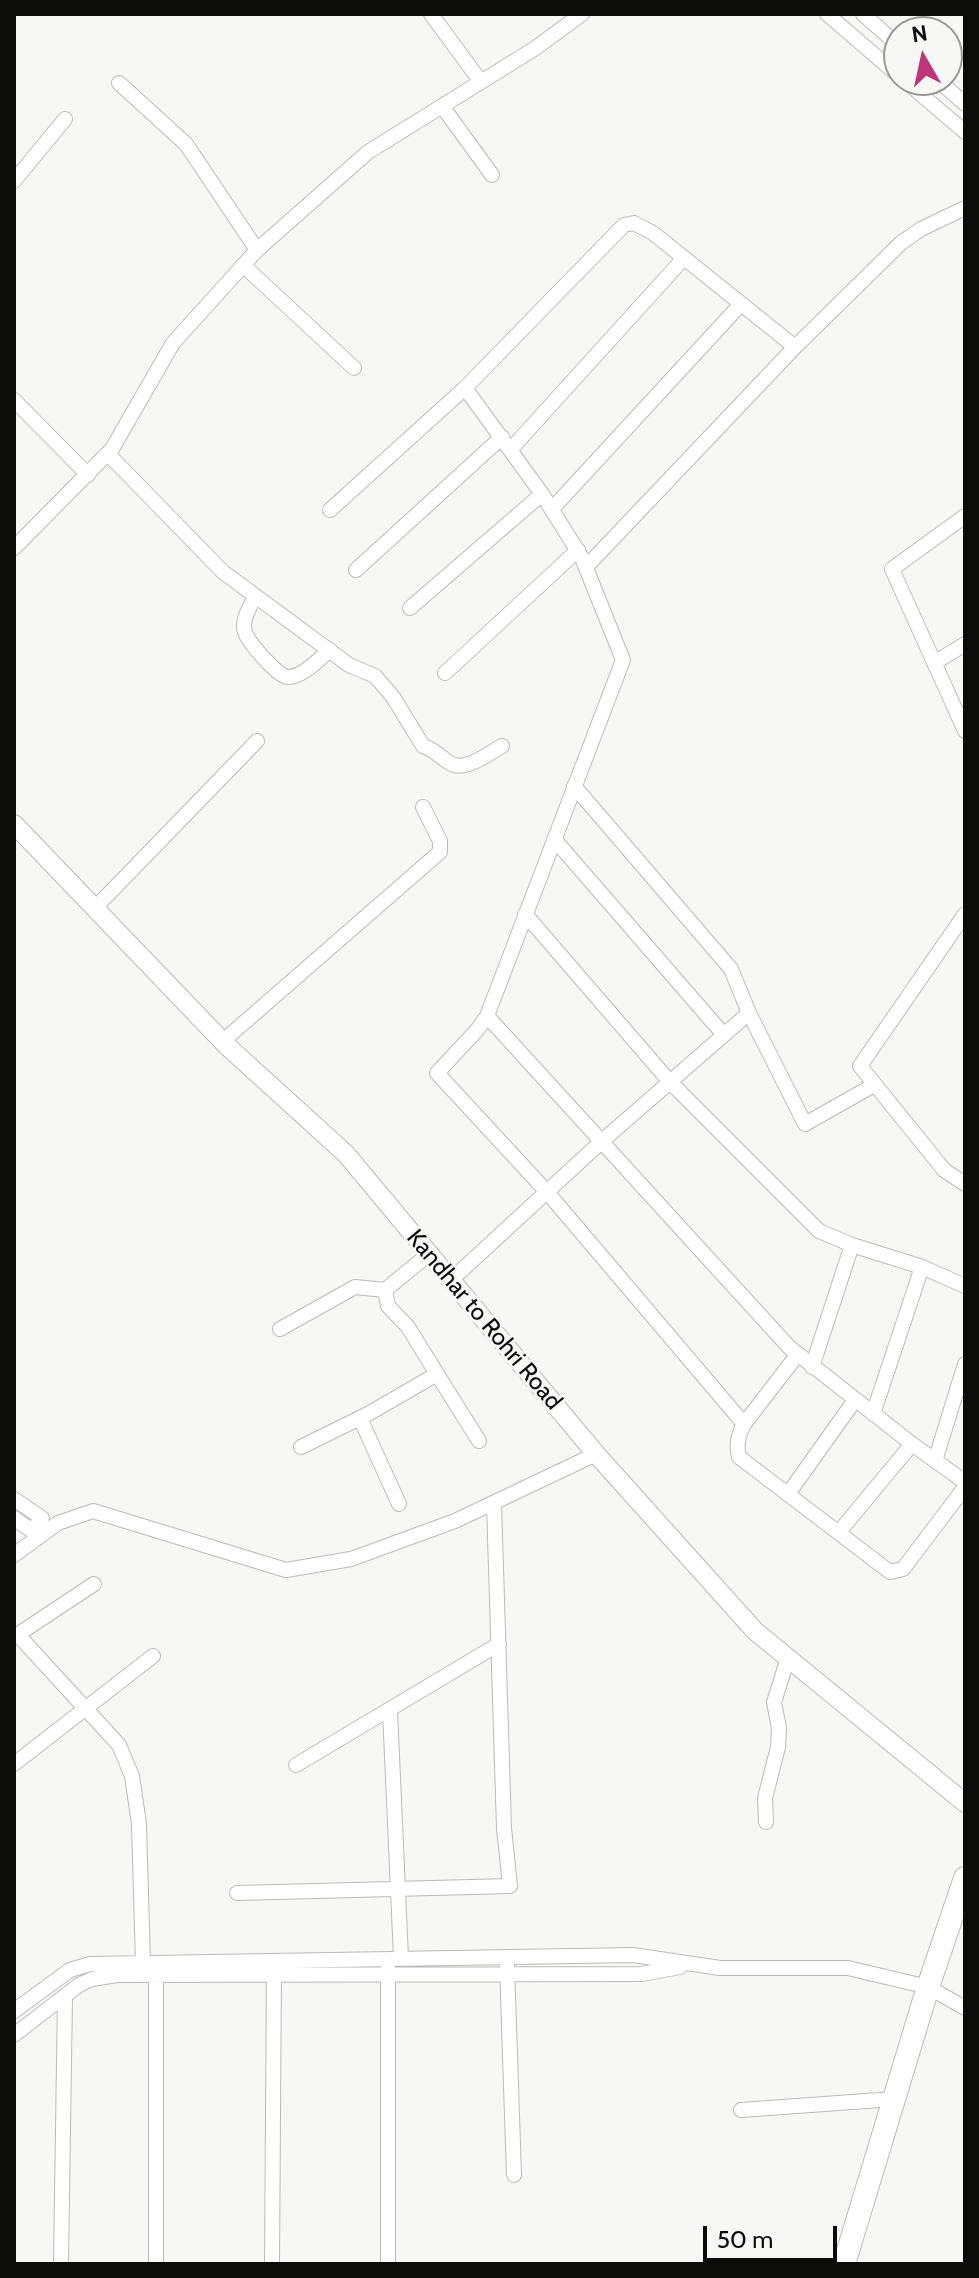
<!DOCTYPE html>
<style>
body{margin:0}
#map{position:relative;width:979px;height:2278px;overflow:hidden;background:#f7f8f5;font-family:Cabin,sans-serif}
canvas{display:block}
.frame{position:absolute;inset:0;border:16px solid #0b0b0a;pointer-events:none}
.north{position:absolute;left:883px;top:16px;width:80px;height:80px;box-sizing:border-box;background:#f7f8f5;border:2px solid #999997;border-radius:50%;rotate:351deg;font-size:22px;font-weight:700;line-height:32px;text-align:center;color:#0b0b0a}
.north::after{content:'';display:block;margin:auto;width:28px;height:36px;background:#bd3678;clip-path:polygon(50% 0,100% 100%,50% 72%,0 100%)}
.scale{position:absolute;left:703px;top:2226px;width:134px;height:36px;box-sizing:border-box;border:4px solid #0b0b0a;border-top:0;padding-left:10px;font-size:24px;line-height:28px;white-space:nowrap;color:#0b0b0a;-webkit-text-stroke:6px #f7f8f5;paint-order:stroke}
</style>
<div id="map">
<canvas width="979" height="2278"></canvas>
<div class="frame"></div>
<div class="north">N</div>
<div class="scale">50 m</div>
</div>
<script>
const ctx = document.querySelector('canvas').getContext('2d');
ctx.lineJoin = 'round';
function stroke(path, color, width, dash) { ctx.strokeStyle = color; ctx.lineWidth = width; ctx.lineCap = dash ? 'butt' : 'round'; ctx.setLineDash(dash || []); ctx.stroke(path); }
function drawText(font, color, halo, rows, align = 'center') {
  ctx.font = font + ' Cabin,sans-serif'; ctx.lineWidth = 6; ctx.setLineDash([]); ctx.textBaseline = 'middle'; ctx.strokeStyle = halo; ctx.fillStyle = color; for (const [text, x, y, turn = 0] of rows) {
    ctx.save(); ctx.translate(x, y); ctx.rotate((+turn || 0) * Math.PI / 180); ctx.textAlign = isNaN(turn) ? turn : align; if (halo) ctx.strokeText(text, 0, 0); ctx.fillText(text, 0, 0); ctx.restore();
  }
}
const minor = new Path2D(`
 M431,14L481,82
 M827,14L899,76
 M863,14L899,46
 M904,80L965,132
 M938,80L965,104
 M119,83L186,144L257,250
 M442,106L492,175
 M14,181L65,119
 M243,265L354,368
 M465,388L542,494L582,558L623,660L487,1016L478,1029L437,1073L547,1192L744,1424
 M14,400L88,475
 M511,449L684,258
 M108,454L223,572L349,665L375,676L393,697L423,746C436,750 439,757 450,763C464,773 489,753 502,746
 M552,509L741,304
 M330,510L465,388L624,225L634,223L653,233L795,347
 M965,516L892,569L965,731
 M14,548L112,449L173,343L257,250L368,152L534,49L582,14
 M586,567L795,347L901,243L921,229L965,208
 M356,570L502,437
 M255,597C250,607 241,620 245,632C248,642 278,677 288,677C303,677 319,659 330,650
 M410,608L542,494
 M934,663L965,644
 M445,673L578,550
 M574,786L731,969L749,1013L805,1124L874,1085
 M554,839L724,1035
 M95,908L257,741
 M525,914L670,1082L819,1231L852,1245L922,1267L965,1286
 M965,914L860,1066L944,1170L965,1184
 M487,1016L789,1347L912,1444L965,1482
 M223,1041L440,852V841L423,807
 M451,1280L601,1142L749,1013
 M280,1329L355,1287L385,1290
 M798,1354L744,1424C738,1436 736,1444 739,1457L890,1572L903,1569L965,1487
 M812,1367L852,1245
 M437,1374L479,1441
 M873,1414L922,1267
 M360,1418L399,1504
 M301,1447L368,1414L437,1374L408,1327L388,1306L385,1290L429,1254
 M935,1461L965,1364
 M788,1494L855,1400
 M14,1499L42,1518L32,1531L14,1518
 M839,1532L912,1444
 M14,1555L58,1523L93,1511L286,1570L351,1559L455,1521L596,1454
 M17,1634L119,1745L132,1776L139,1824L143,1963
 M14,1637L94,1584
 M390,1711L401,1958
 M14,1764L153,1656
 M296,1765L499,1644
 M766,1822L765,1798L778,1747L779,1728L774,1702L788,1658
 M237,1893L510,1886L504,1828L494,1503
 M507,1965L514,2175
 M156,1975V2264
 M14,2011L70,1970L90,1964L633,1955L720,1968H848L928,1987L965,2008
 M14,2035L79,1985L92,1979L117,1975L642,1974L680,1967
 M741,2110L894,2099
 M61,2264L65,1996
 M272,2264L274,1965
 M388,2264V1967`);
const tertiary = new Path2D(`
 M14,824L226,1045L346,1154L596,1454L755,1631L965,1803`);
const primary = new Path2D(`
 M844,2264L928,1987L965,1878`);
stroke(minor, '#babbb8', 16);
stroke(tertiary, '#babbb8', 20);
stroke(primary, '#babbb8', 24);
stroke(minor, '#fff', 14);
stroke(tertiary, '#fff', 18);
stroke(primary, '#fff', 22);
drawText('24px', '#0b0b0a', '#f7f8f5', [
 ["Kandhar to Rohri Road",484,1320,50]
]);
</script>
